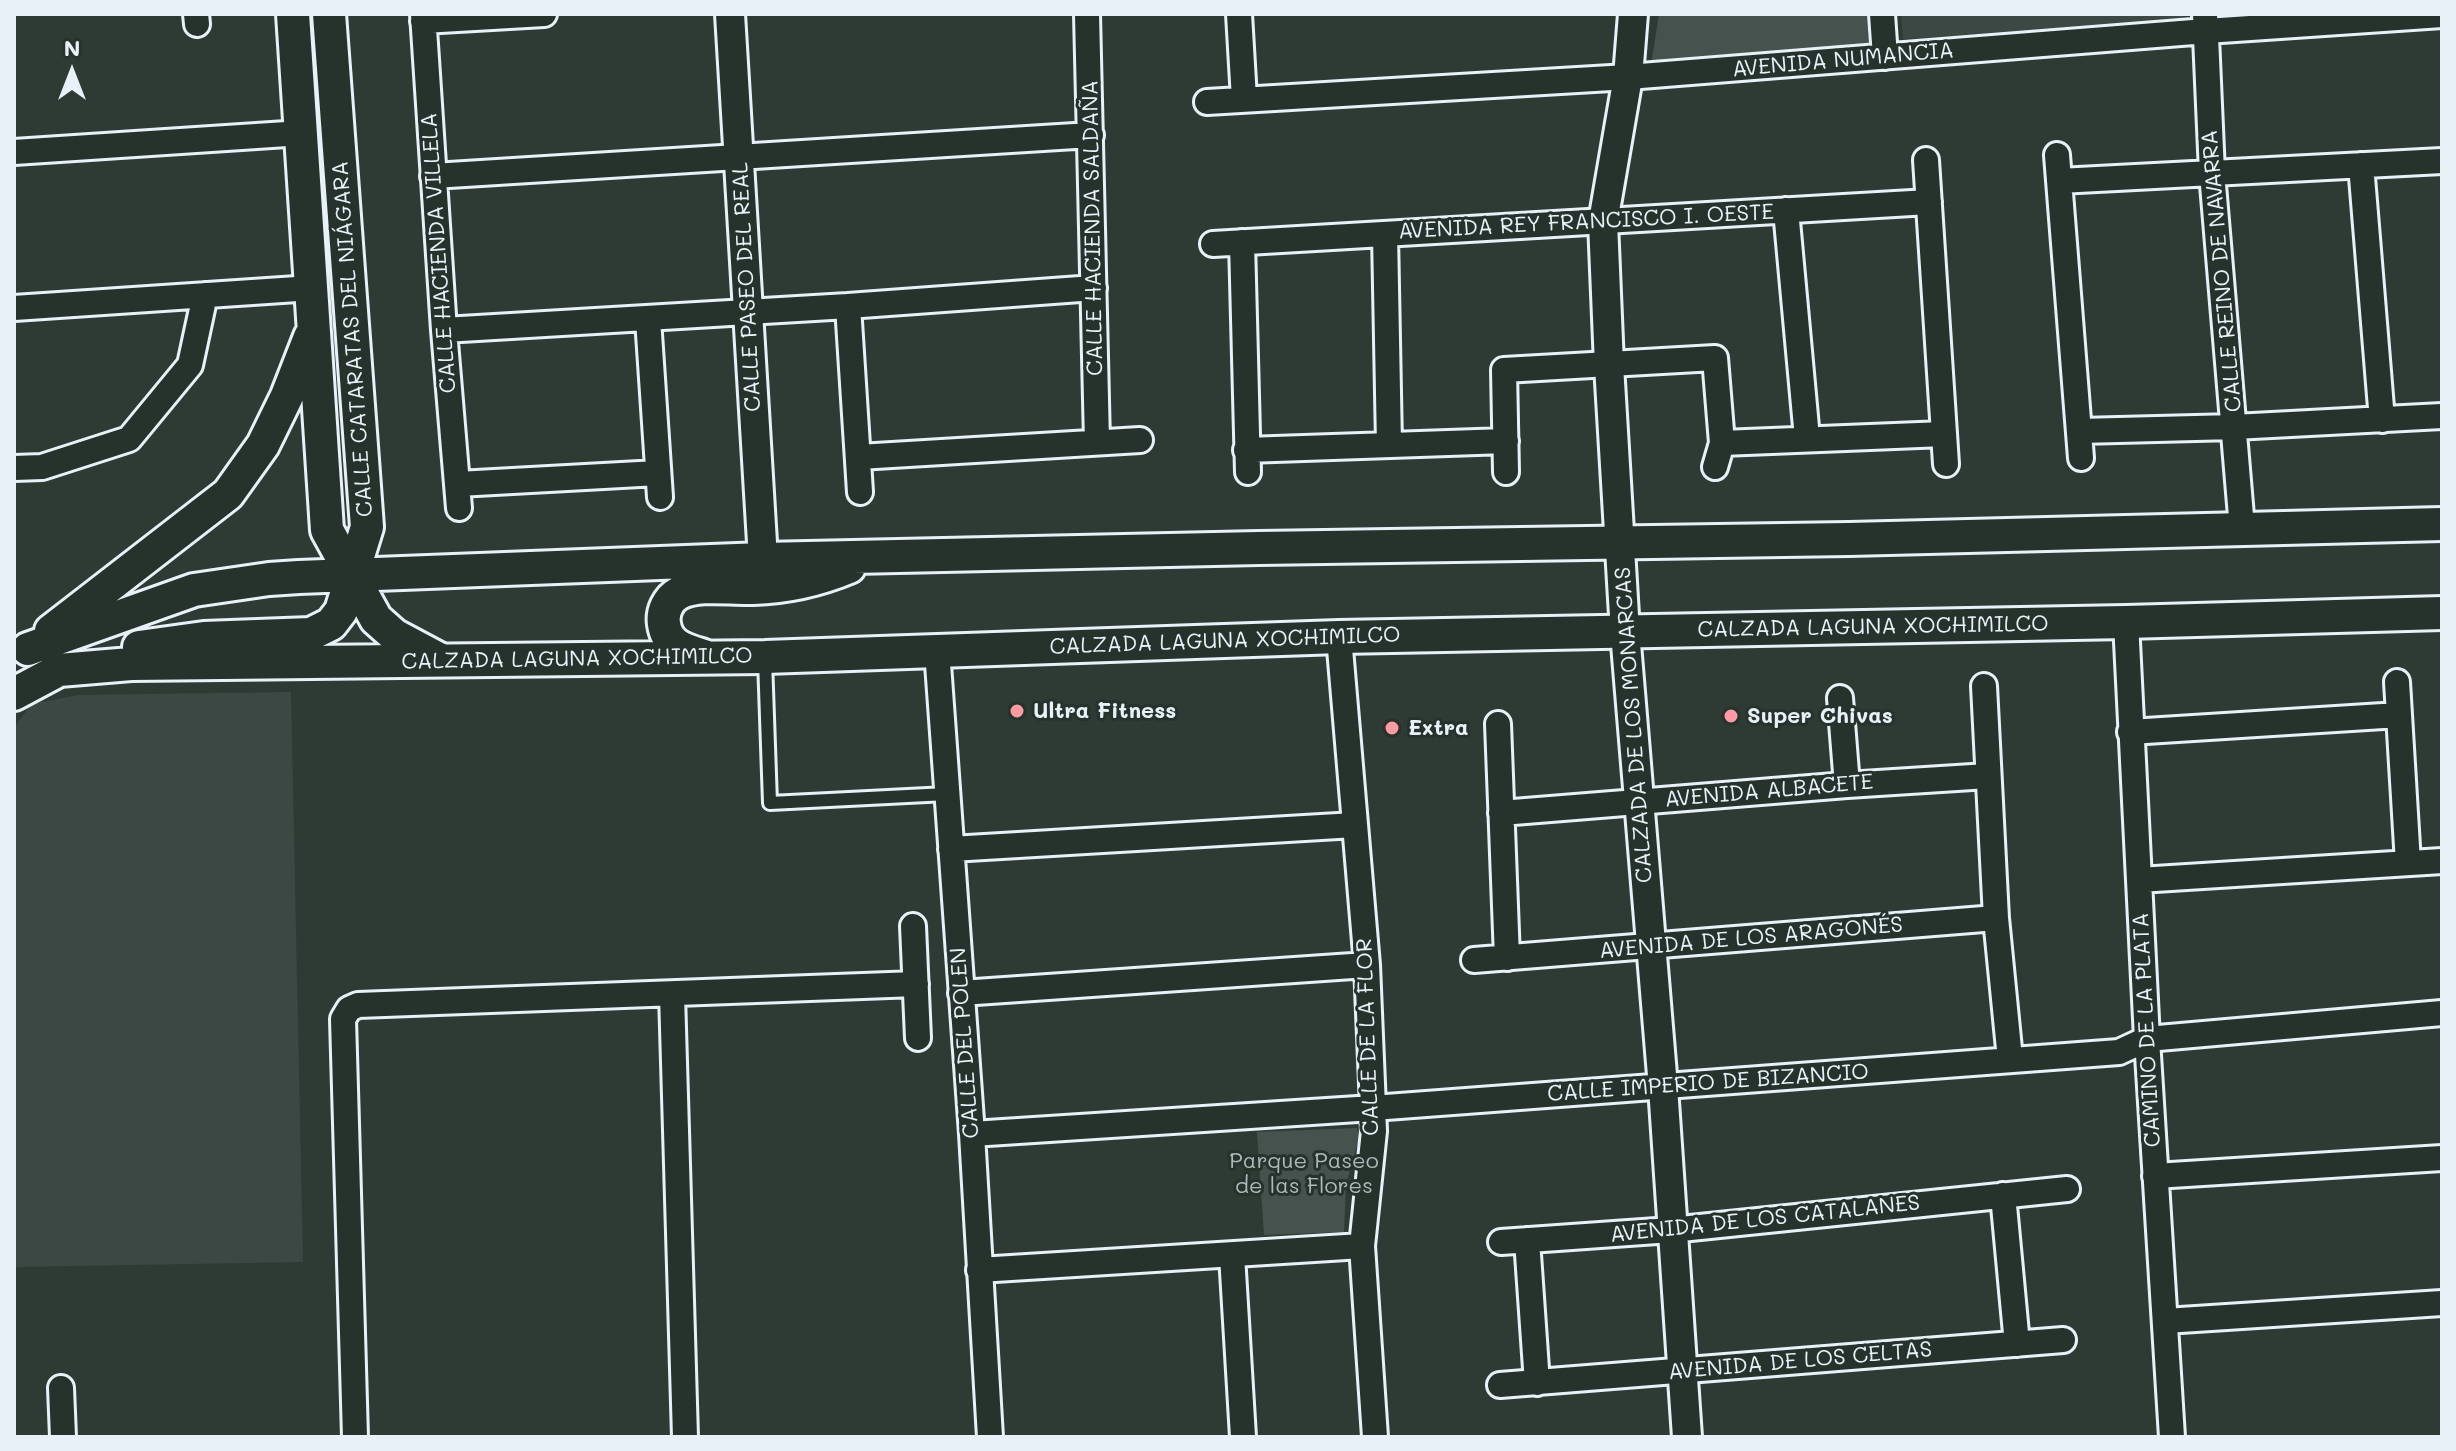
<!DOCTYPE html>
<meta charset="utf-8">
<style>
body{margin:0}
#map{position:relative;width:2456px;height:1451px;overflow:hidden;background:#2e3b35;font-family:Mali,sans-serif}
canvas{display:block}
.frame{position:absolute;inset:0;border:16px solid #e8f1f8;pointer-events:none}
.north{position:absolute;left:32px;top:32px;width:80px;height:80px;-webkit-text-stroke:6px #26332d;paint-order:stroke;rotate:0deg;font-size:22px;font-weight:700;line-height:32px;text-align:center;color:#e8f1f8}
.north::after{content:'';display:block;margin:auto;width:28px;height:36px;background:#e8f1f8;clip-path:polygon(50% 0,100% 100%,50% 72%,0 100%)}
</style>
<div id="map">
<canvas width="2456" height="1451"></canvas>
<div class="frame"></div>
<div class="north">N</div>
</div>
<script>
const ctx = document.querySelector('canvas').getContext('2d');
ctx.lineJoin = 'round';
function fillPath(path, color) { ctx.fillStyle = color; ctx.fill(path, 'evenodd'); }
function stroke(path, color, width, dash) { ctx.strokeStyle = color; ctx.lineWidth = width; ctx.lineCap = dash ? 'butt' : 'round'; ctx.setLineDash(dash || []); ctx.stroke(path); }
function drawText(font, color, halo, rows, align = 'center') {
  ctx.font = font + ' Mali,sans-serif'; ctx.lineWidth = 6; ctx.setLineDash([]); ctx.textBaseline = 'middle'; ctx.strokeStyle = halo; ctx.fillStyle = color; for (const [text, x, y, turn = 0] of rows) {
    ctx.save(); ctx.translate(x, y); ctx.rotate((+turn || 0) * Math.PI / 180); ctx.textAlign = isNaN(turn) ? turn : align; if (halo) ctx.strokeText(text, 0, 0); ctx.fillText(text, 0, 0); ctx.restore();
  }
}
fillPath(new Path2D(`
 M1901,14H2183V22L1903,39Z
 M291,692L303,1262L16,1267L14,1265V728L31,704L79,695Z`), '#3b4843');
fillPath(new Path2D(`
 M1659,14H1868L1869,44L1651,65Z
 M1357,1128L1359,1139L1346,1184L1344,1232L1264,1235L1257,1132Z`), '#45524e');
const service = new Path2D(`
 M765,660L770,803L947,794`);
const minor = new Path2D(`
 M196,14L197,24
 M423,14L444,330L459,508
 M1087,14L1097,442
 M1239,14L1244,99
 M1882,14L1885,57
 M2205,14L2212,173L2242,528
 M423,21L544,14
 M1207,102L1628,77L2206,31L2442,15
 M14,152L302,133
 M2057,155L2081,458
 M1926,160L1946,464
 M2361,165L2382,420
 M433,176L1091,135
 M2059,181L2442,161
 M1786,210L1807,438
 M1385,234L1389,445
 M1242,242L1248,472
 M1213,244L1929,202
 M848,306L860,492
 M14,308L312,288
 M648,319L660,497
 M444,330L848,306L1094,288
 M2080,431L2234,427L2442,416
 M1722,443L1944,434
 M1246,450L1506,441
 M859,457L1140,440
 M14,468L42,467L129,439L190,365L205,295
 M1506,472L1504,370L1715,358L1722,443L1715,467
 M458,484L658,473
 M2126,622L2147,1039L2172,1437
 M1339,637L1367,965L1374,1131L1362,1246L1375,1437
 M937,650L972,1134L990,1437
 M2397,682L2408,863
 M1984,686L1996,918L2010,1059
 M1840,698L1847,785
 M1498,724L1507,958
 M2130,732L2399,715
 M1501,813L1847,785L1988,776
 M951,849L1355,825
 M2139,880L2442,861
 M913,926L918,1038
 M1474,960L1996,918
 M961,993L1367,965
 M672,994L685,1437
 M972,1134L1373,1108L2119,1052L2147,1039L2442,1013
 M2155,1176L2442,1158
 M2003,1195L2017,1344
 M1527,1240L1537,1383
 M1501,1242L1671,1230L2067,1189
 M1232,1255L1243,1437
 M979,1270L1362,1246
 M2165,1321L2442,1303
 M1500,1385L2063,1340
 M61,1388L63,1437
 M355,1437L343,1019L349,1009L358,1005L916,984`);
const tertiary = new Path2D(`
 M730,14L763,559
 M1633,14L1628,77L1603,222L1609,365L1625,632L1663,1087L1687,1437`);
const secondary = new Path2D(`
 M293,14L327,530L376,619L394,635L439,659
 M51,631L228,494L263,445L287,396L310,337
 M139,647L204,638L311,634L331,624L341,611L367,527L329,14
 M28,649L194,590L269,579L299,577L763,559L1259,548L1849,539L2442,524
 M704,656C685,650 667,646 664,624C662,612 668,599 679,593C700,583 730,589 753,588C786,587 818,580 849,567
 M14,694L59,670L131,664L765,657L1339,637L2126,622L2442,613`);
stroke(service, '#e8f1f8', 18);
stroke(minor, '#e8f1f8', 30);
stroke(tertiary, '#e8f1f8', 34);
stroke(secondary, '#e8f1f8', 38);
stroke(service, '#26332d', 12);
stroke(minor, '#26332d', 24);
stroke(tertiary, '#26332d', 28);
stroke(secondary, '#26332d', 32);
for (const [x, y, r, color] of [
 [1017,711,8,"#ff9aa2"],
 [1731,716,8,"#ff9aa2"],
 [1392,728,8,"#ff9aa2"]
]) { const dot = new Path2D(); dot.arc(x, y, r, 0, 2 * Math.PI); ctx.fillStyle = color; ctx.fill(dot); stroke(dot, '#26332d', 3); }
drawText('22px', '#e8f1f8', '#26332d', [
 ["AVENIDA NUMANCIA",1843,60,-5],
 ["AVENIDA REY FRANCISCO I. OESTE",1586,222,-3],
 ["CALLE HACIENDA SALDAÑA",1093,228,-91],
 ["CALLE HACIENDA VILLELA",439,253,-94],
 ["CALLE REINO DE NAVARRA",2222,271,-95],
 ["CALLE PASEO DEL REAL",747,287,-93],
 ["CALLE CATARATAS DEL NIÁGARA",353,339,-94],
 ["CALZADA LAGUNA XOCHIMILCO",1873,627,-1],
 ["CALZADA LAGUNA XOCHIMILCO",1225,641,-2],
 ["CALZADA LAGUNA XOCHIMILCO",577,659,-1],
 ["CALZADA DE LOS MONARCAS",1634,725,-94],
 ["AVENIDA ALBACETE",1769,791,-5],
 ["AVENIDA DE LOS ARAGONÉS",1751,938,-5],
 ["CAMINO DE LA PLATA",2147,1030,-93],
 ["CALLE DE LA FLOR",1368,1037,-92],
 ["CALLE DEL POLEN",965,1043,-94],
 ["CALLE IMPERIO DE BIZANCIO",1708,1083,-4],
 ["AVENIDA DE LOS CATALANES",1765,1219,-6],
 ["AVENIDA DE LOS CELTAS",1800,1361,-5]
]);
drawText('bold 22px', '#e8f1f8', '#26332d', [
 ["Ultra Fitness",1033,711],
 ["Super Chivas",1747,716],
 ["Extra",1408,728]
], 'left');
drawText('22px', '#afb9bc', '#26332d', [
 ["Parque Paseo",1304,1161],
 ["de las Flores",1304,1186]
]);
</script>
